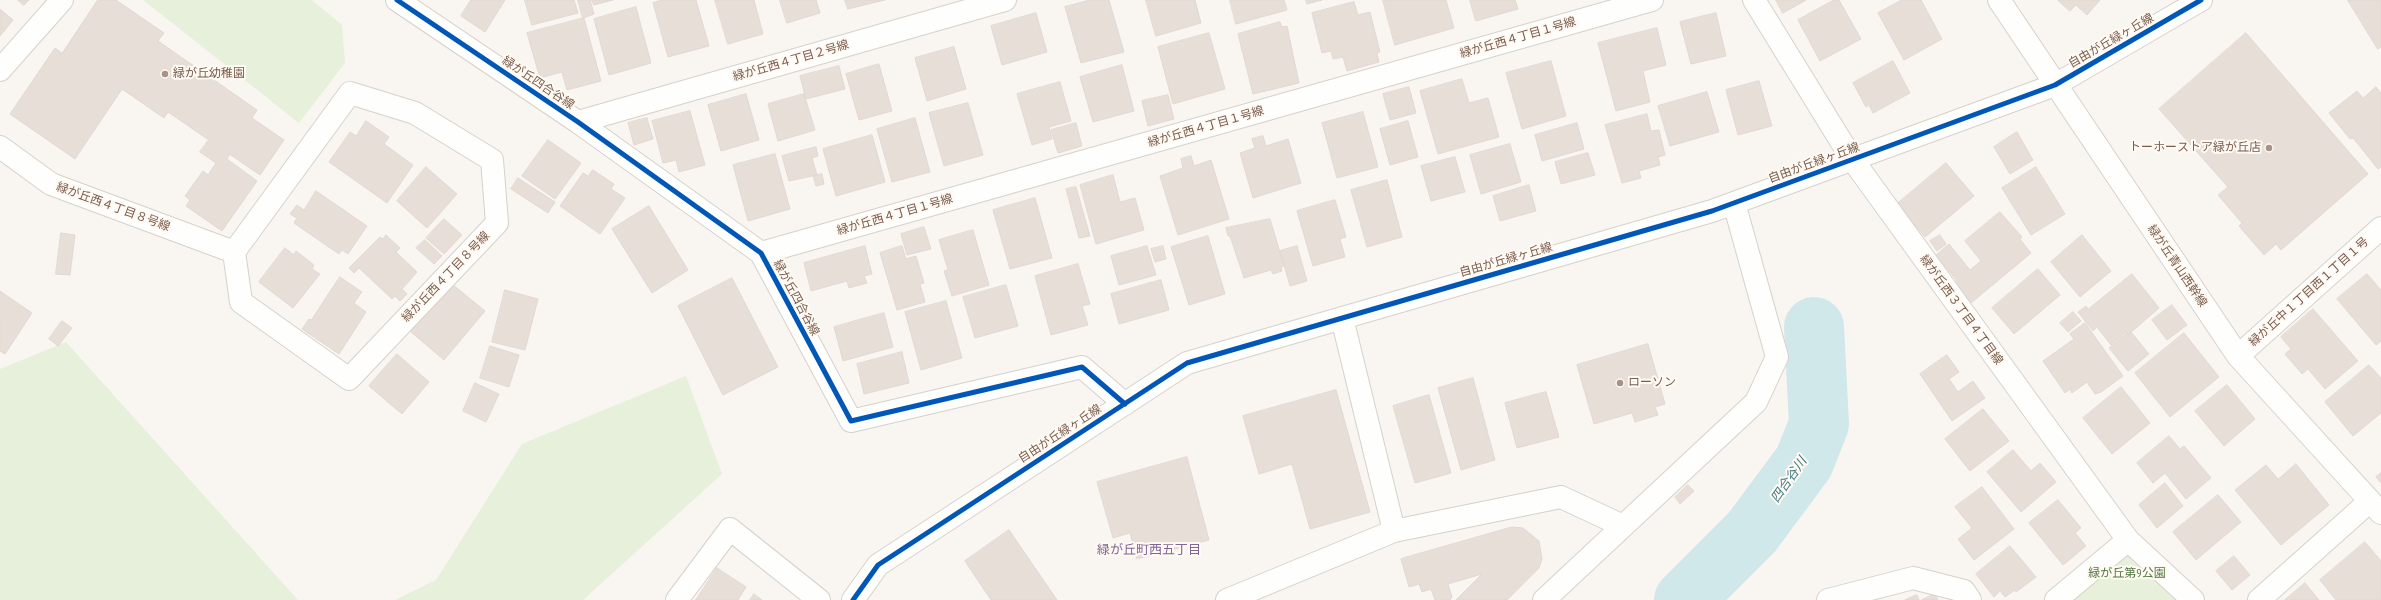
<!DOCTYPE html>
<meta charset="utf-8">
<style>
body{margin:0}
canvas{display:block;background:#f9f5f0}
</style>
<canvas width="2381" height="600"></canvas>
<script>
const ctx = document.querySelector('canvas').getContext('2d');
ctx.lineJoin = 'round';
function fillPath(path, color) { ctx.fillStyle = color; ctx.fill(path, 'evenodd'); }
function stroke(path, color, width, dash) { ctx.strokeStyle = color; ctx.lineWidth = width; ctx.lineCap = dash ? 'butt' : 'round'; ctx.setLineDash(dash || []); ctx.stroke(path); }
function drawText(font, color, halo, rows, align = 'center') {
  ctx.font = font + ' "PT Sans Narrow","Noto Sans JP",sans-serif'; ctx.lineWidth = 4; ctx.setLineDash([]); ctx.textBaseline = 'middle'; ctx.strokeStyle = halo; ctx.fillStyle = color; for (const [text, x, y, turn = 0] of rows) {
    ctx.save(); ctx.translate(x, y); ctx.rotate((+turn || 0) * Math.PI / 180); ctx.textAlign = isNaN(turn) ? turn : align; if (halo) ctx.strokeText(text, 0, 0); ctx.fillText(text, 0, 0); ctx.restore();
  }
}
fillPath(new Path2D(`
 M143,0H312L342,25L345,63L299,123Z
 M66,342L298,600H0V369Z
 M686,376L722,474L583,600H395L436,580L522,444Z
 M2128,540L2193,600H2056Z`), '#e7f0db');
stroke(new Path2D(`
 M1684,600L1752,532L1804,462L1819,424L1814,327`), '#d0e8ea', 60);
const building = new Path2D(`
 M18,0H29L24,5Z
 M98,0H116L164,33L158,41L257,110L252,118L284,140L260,175L168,112L164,118L122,89L75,159L10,114L55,48L62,53Z
 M471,0H505L485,32L461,16Z
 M525,0H574L578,13L532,25Z
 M578,0H590L594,14L583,18Z
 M592,0H613L594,5Z
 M662,0H696L709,46L668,57L653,3Z
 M715,0H754L763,34L728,44Z
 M780,0H816L820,13L787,23Z
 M845,0H885L848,9Z
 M1090,0H1109L1124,52L1081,63L1065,7Z
 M1146,0H1195L1201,23L1156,36Z
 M1230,0H1284L1287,10L1236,24Z
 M1306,0H1322L1307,4Z
 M1383,0H1446L1454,28L1395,45Z
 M1470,0H1515L1518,9L1476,21Z
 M1776,0H1806L1783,13Z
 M1834,0H1839L1861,39L1820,61L1798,20Z
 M1902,0H1921L1942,39L1904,60L1878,13Z
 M2058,0H2100L2087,15L2076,5L2070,11Z
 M2348,0H2381V47L2378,49Z
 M1354,2L1358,15L1370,12L1380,52L1377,53L1379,62L1347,71L1343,57L1333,59L1331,51L1322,53L1312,13Z
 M636,7L651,63L609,75L594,19Z
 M0,9L13,20L0,36Z
 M1036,13L1047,52L1002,65L991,26Z
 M1716,13L1726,56L1691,64L1680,22Z
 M584,18L601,81L567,90L562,72L540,78L527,33Z
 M1280,22L1282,27L1287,26L1299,83L1253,94L1238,34Z
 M1657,28L1666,65L1643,71L1650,102L1616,111L1598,43Z
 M1209,33L1225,89L1173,104L1158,47Z
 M2246,33L2368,174L2281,250L2276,244L2264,255L2239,226L2242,223L2218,195L2228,187L2159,109Z
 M954,47L966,89L927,101L915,58Z
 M1551,61L1566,116L1522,129L1506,73Z
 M1893,61L1910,93L1873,113L1869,105L1866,107L1853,83Z
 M879,64L892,111L859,120L846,74Z
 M1122,65L1134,111L1093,122L1080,77Z
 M839,66L845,89L806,99L800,76Z
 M1462,79L1469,103L1488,98L1499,137L1438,154L1420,91Z
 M1759,81L1772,126L1738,135L1726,90Z
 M1060,82L1071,121L1049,127L1052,139L1032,145L1017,94Z
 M1409,87L1416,113L1390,120L1383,94Z
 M2376,87L2381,93V167L2378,169L2353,138L2350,139L2329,113L2357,91L2363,98Z
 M1707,92L1719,132L1670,146L1658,106Z
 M746,94L759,140L721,151L708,105Z
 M804,94L815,130L778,141L768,104Z
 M1168,95L1174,119L1148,126L1142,101Z
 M968,103L983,155L944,166L929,113Z
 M690,111L705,165L679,172L676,160L663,163L652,121Z
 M1363,112L1378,167L1337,178L1322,123Z
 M1647,114L1651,131L1659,130L1665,155L1658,157L1660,165L1639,171L1641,178L1622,183L1605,125Z
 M647,118L653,139L634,145L628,123Z
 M915,118L930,172L892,182L877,129Z
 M366,121L389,137L384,144L413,165L387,203L329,162L350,132L356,136Z
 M1408,121L1418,157L1390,165L1380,129Z
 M1076,123L1082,146L1058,153L1051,130Z
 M1577,123L1584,149L1542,161L1535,135Z
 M2017,132L2033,160L2010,174L1994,147Z
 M872,135L885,182L836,196L823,149Z
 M1263,136L1266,146L1288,139L1301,183L1253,198L1240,153L1255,148L1252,139Z
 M548,140L581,163L555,199L522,176Z
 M208,141L229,155L227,159L257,181L222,231L186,206L190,200L185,196L203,171L208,175L216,163L200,152Z
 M1510,144L1521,182L1481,194L1470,155Z
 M816,147L818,156L812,158L817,175L789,181L782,156Z
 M1588,153L1595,175L1561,184L1555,162Z
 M775,154L790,209L748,221L733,165Z
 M1191,156L1194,166L1211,160L1229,219L1178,235L1160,176L1183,168L1181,159Z
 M1455,157L1465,192L1431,201L1421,166Z
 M1946,163L1974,196L1925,237L1897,204Z
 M426,167L457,194L427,228L397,201Z
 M2036,167L2065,214L2031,235L2002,188Z
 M593,170L614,184L611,189L625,198L600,234L560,206L583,173L588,176Z
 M822,174L824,184L816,186L813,176Z
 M1113,175L1120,202L1135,198L1144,230L1096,244L1080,185Z
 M518,178L555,202L548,213L511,189Z
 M1387,180L1402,237L1367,247L1351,190Z
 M1529,185L1536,211L1500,221L1493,196Z
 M1076,187L1090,236L1079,238L1066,189Z
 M316,191L367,226L348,254L342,250L339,254L294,223L297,218L290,214L297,205L304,210Z
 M1035,198L1052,258L1010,269L993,210Z
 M1335,200L1346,237L1340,239L1345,257L1313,266L1297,211Z
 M649,206L688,270L652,293L612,229Z
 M2000,212L2022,237L2020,239L2031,253L1971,303L1955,283L1957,281L1936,255L1949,244L1970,270L1981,261L1965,241Z
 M444,219L462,235L444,254L426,238Z
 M1270,219L1284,266L1281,267L1282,271L1273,274L1271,270L1244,278L1230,236H1228L1226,228Z
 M924,227L931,249L907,255L901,234Z
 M973,230L989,285L952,296L944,271L948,270L939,240Z
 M61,233L75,235L70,275L56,274Z
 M386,235L400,248L396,252L417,272L402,289L407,294L400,301L395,296L392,299L359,268L354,273L349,268L380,237L383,239Z
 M1940,235L1946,244L1937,251L1930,241Z
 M2082,235L2111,271L2080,297L2051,262Z
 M1208,236L1225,294L1189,305L1171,247Z
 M425,240L442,256L434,264L416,248Z
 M865,246L872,274L864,276L867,283L849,288L847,281L811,291L804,263Z
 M902,246L906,259L916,256L924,283L920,284L925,302L897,310L880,253Z
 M1147,246L1156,275L1119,285L1111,256Z
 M1163,246L1166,259L1155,262L1151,249Z
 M1297,246L1307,281L1290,286L1280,251Z
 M285,248L294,255L296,251L314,265L312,269L320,274L293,308L259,282Z
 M1078,264L1090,304L1082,306L1088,325L1051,335L1035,276Z
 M2038,269L2060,295L2014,334L1992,308Z
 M2132,274L2159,308L2128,335L2126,332L2111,345L2097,327L2093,331L2078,312L2086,306L2088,309Z
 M2367,274L2381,290V341L2376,345L2337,299Z
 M340,277L362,292L354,303L366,312L339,354L302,329L309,319L311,320Z
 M732,278L778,367L723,395L678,306Z
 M1161,280L1169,310L1119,324L1111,294Z
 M452,284L485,311L444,360L411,332Z
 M1006,285L1018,326L975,338L963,297Z
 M505,290L538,299L525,350L492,342Z
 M0,291L32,313L5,354L0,351Z
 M946,301L962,358L921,370L905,312Z
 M2172,305L2187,325L2167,340L2152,320Z
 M2313,309L2358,361L2325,389L2308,369L2302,374L2285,354L2291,349L2281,337Z
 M2073,312L2081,321L2068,332L2060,323Z
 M884,313L893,347L843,361L834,327Z
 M62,321L72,328L58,346L49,339Z
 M2085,323L2123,376L2101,392L2095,394L2087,382L2072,393L2070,389L2065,393L2043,361L2074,339L2070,334Z
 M2131,332L2149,354L2128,371L2109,348L2127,333L2128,335Z
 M2184,333L2219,377L2170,417L2135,373Z
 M1648,344L1665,404L1655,407L1658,415L1635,422L1632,413L1594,424L1577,365Z
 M490,346L519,355L509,387L480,378Z
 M902,352L909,383L864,394L857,364Z
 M397,354L429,382L402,414L369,386Z
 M1947,355L1959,372L1949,379L1958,392L1973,381L1985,398L1952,421L1920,374Z
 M2369,365L2381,378V413L2353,436L2325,402Z
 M1473,378L1495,460L1461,470L1438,388Z
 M475,383L499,394L486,422L463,411Z
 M2227,385L2255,419L2224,446L2195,411Z
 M2121,387L2150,423L2112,454L2083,418Z
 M1336,390L1370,512L1310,529L1292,464L1259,474L1243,416Z
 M1546,392L1559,437L1517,448L1505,403Z
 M1429,395L1451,473L1415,483L1393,406Z
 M1983,409L2009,441L1970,471L1945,439Z
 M2169,436L2180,449L2184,446L2211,478L2186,499L2165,473L2153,483L2137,463Z
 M2013,450L2031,471L2040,463L2056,482L2021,512L1987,472Z
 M1187,457L1209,540L1137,559L1130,533L1113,538L1097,482Z
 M2296,464L2329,505L2281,545L2235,490L2266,465L2278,479Z
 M2381,473V483L2376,477Z
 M2165,483L2183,506L2157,528L2139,505Z
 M1688,485L1694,491L1680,504L1675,497Z
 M1982,487L2014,529L1974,560L1958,539L1972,528L1955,507Z
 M2218,495L2241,522L2196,560L2173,532Z
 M2058,500L2081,528L2075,533L2086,546L2063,565L2029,523Z
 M1512,527L1523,528L1539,541L1542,559L1539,568L1507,600H1456L1482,574L1448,584L1452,597L1450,600H1435L1431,589L1422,592L1419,584L1409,587L1401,559Z
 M1009,530L1057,600H991L965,561Z
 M2365,542L2381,561V600H2336L2320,580Z
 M2010,546L2036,577L2016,592L2015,590L2005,597L2000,591L1994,597L1976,574Z
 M2234,556L2250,575L2232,590L2216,571Z
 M717,568L746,587L738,600H696Z
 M2305,583L2319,600H2285Z
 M754,594L762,600H750Z
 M1935,594L1938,600H1922Z
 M1917,595L1919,600H1905Z`);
fillPath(building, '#e6ded7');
stroke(building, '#e2d8d2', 1);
const minor = new Path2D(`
 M397,0L578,122L761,253L851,421L1082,367L1125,404
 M1754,0L1852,159L2128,540L2193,600
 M1999,0L2238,356L2381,513
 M0,70L62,0
 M350,93L415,113L492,160L497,223L349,379L241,302L234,252Z
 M578,122L1005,0
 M0,147L51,184L234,252
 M761,253L1652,0
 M1342,318L1394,531
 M2238,356L2381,228
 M677,600L730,529L819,600
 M853,600L878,565L1187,363L1712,211L2055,85L2201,0
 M1227,600L1394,531L1561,497L1623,526
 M1544,600L1756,402L1777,357L1734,203
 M1828,600L1913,578L1964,591L1970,600
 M2056,600L2128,540
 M2259,600L2370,501`);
stroke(minor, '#d7d1cb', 24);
stroke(minor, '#fefefd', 22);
stroke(new Path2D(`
 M397,0L578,122L761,253L851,421L1082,367L1125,404
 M853,600L878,565L1187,363L1712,211L2055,85L2201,0`), '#0057b8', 5);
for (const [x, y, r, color] of [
 [165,74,4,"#a69286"],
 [2269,148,4,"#a69286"],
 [1620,383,4,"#a69286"]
]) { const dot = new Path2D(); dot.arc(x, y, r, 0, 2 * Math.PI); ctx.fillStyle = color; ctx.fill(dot); stroke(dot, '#fffaf3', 1.5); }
drawText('12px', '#7a5c4d', '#fffaf3', [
 ["緑が丘西４丁目１号線",1518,38,-16],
 ["自由が丘緑ヶ丘線",2111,41,-30],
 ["緑が丘西４丁目２号線",791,61,-16],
 ["緑が丘四合谷線",538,83,34],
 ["緑が丘西４丁目１号線",1206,127,-16],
 ["自由が丘緑ヶ丘線",1814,163,-20],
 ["緑が丘西４丁目８号線",113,207,20],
 ["緑が丘西４丁目１号線",895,215,-16],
 ["自由が丘緑ヶ丘線",1506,260,-16],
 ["緑が丘青山西幹線",2177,266,56],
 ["緑が丘西４丁目８号線",446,277,-46],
 ["緑が丘中１丁目西１丁目１号",2309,292,-42],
 ["緑が丘四合谷線",796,298,62],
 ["緑が丘西３丁目４丁目線",1961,310,54],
 ["自由が丘緑ヶ丘線",1060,434,-33]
]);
drawText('12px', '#7a5c4d', '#fffaf3', [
 ["緑が丘幼稚園",173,74],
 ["トーホーストア緑が丘店",2261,148,"right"],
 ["ローソン",1628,383]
], 'left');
drawText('12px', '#537a41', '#fffaf3', [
 ["緑が丘第9公園",2127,574]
]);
drawText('italic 13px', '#437c86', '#fffaf3', [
 ["四合谷川",1789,480,-55]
]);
drawText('13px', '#846695', '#fffaf3', [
 ["緑が丘町西五丁目",1149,550]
]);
</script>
